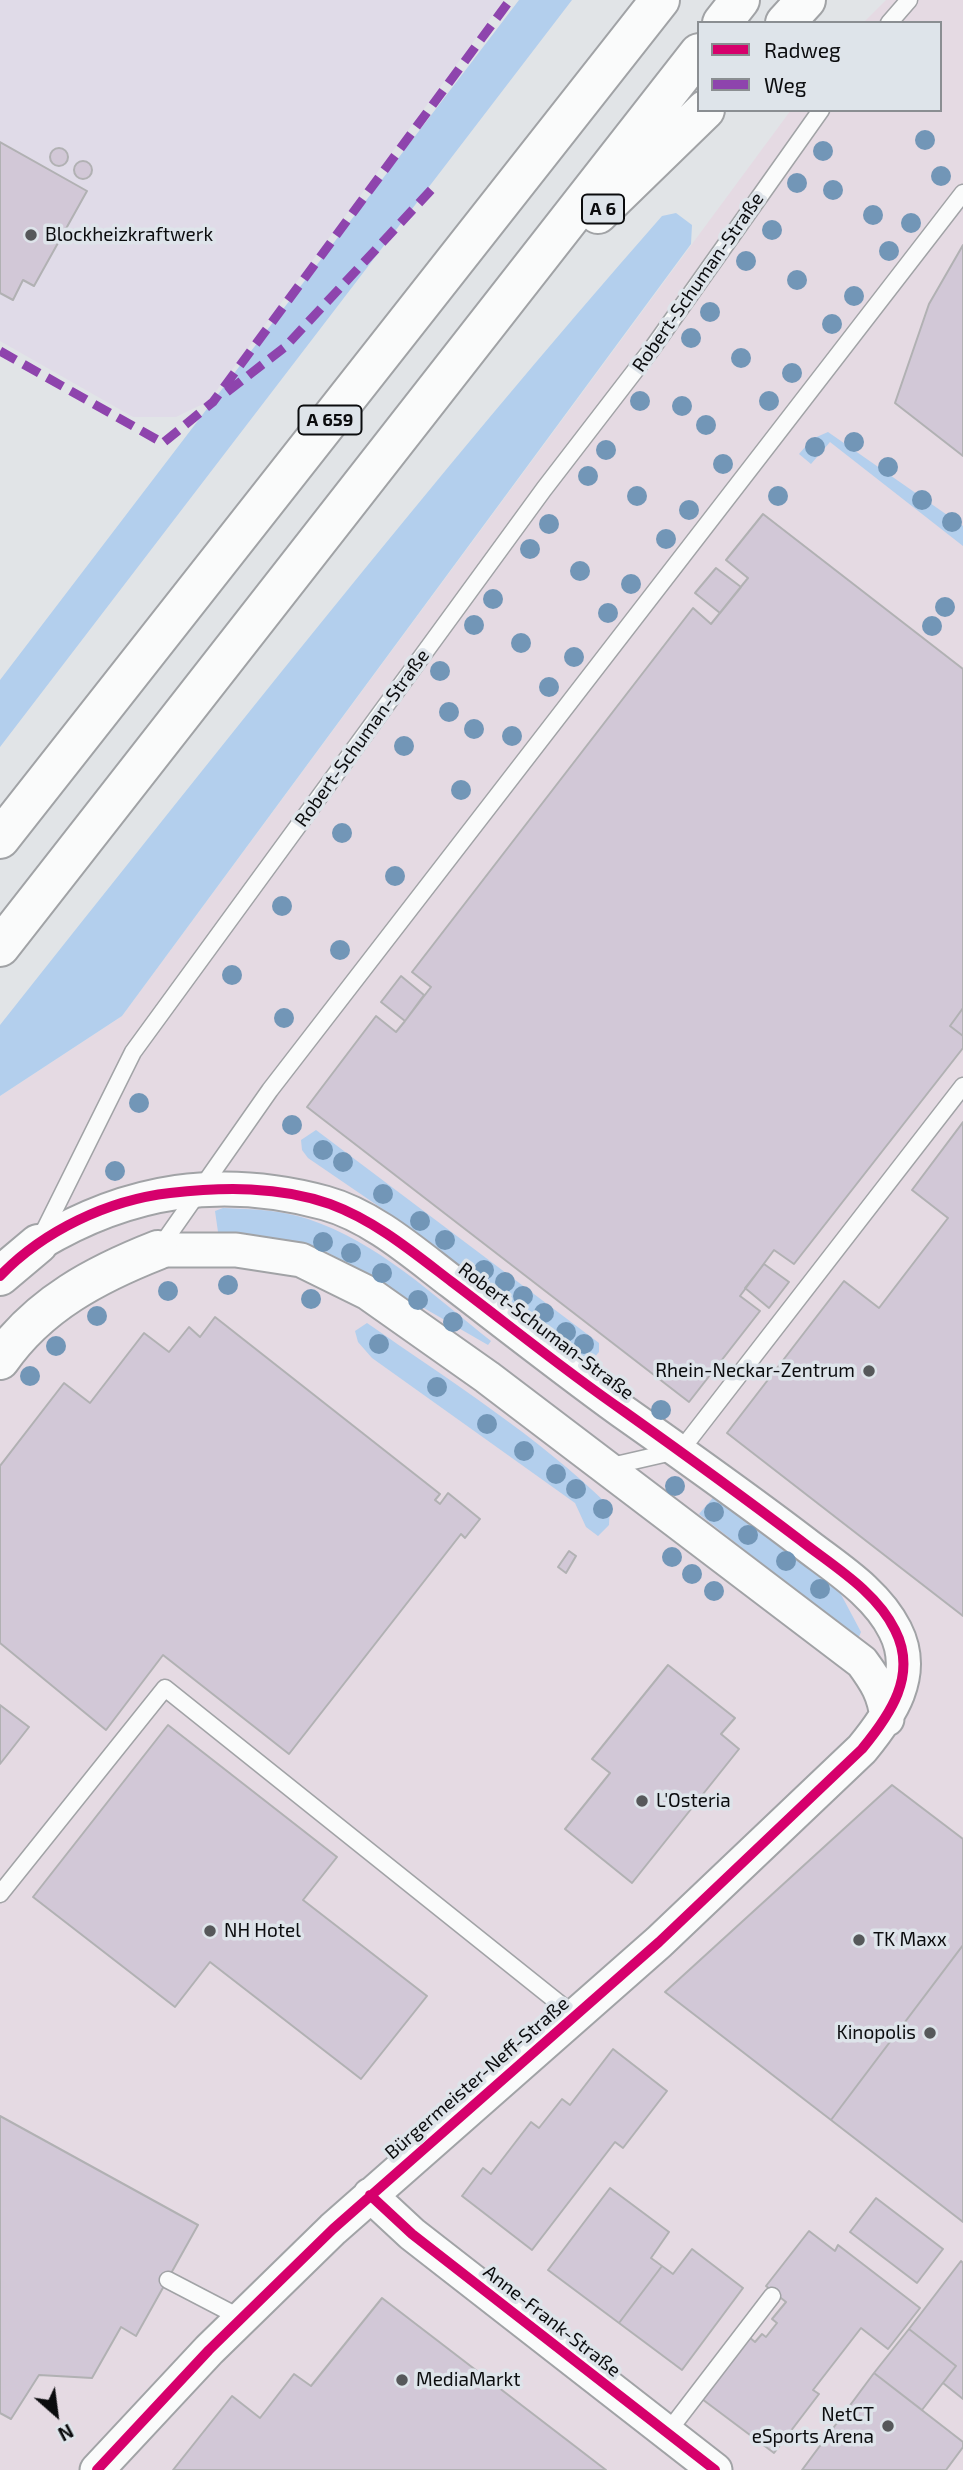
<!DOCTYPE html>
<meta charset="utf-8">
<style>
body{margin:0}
#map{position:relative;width:963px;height:2470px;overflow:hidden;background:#e1e4e7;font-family:"Exo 2",sans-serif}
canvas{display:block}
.legend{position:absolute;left:697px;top:21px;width:245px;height:91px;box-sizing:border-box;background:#dee4ea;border:2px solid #8a8e92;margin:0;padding:9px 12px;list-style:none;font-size:21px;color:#0b0c0e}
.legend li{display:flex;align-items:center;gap:14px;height:35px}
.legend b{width:35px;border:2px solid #8a8e92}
.north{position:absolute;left:21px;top:2379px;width:70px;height:70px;-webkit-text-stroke:5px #dee4ea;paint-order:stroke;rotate:152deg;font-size:19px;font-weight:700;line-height:28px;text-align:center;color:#0b0c0e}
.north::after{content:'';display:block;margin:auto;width:24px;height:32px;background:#0b0c0e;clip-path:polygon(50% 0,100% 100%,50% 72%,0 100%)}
</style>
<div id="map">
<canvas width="963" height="2470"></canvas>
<ul class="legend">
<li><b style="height:9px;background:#d6006c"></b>Radweg</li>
<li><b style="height:9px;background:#8e44ad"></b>Weg</li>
</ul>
<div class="north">N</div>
</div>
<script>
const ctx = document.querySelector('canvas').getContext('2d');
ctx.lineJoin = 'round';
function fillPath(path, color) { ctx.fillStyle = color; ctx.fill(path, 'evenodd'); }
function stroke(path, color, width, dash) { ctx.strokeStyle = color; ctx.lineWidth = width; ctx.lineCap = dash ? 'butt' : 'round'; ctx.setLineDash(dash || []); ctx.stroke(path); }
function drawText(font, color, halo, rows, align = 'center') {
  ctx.font = font + ' "Exo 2",sans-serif'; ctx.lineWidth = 7; ctx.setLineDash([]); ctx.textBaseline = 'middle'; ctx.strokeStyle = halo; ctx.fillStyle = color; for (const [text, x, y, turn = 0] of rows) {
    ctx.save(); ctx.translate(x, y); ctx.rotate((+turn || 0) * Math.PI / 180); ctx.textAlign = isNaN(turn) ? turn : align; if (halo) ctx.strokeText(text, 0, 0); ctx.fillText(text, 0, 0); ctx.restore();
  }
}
fillPath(new Path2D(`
 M886,0H963V2470H0V1096L122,1016L791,110H940V23H863Z`), '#e5dae3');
fillPath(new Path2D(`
 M0,0H504L209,401L176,417H133L0,341Z`), '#e0dbe8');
fillPath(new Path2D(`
 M519,0H572L0,747V680Z
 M676,213L692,225L691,244L122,1016L0,1096V1025C217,752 432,478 662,216Z
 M828,432L963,526V546L830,442L811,464L799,454L812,439Z
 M316,1130L599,1343V1352L592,1360L585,1361L387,1212L308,1158L302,1150L301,1140Z
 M223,1208C252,1209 281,1210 308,1219C378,1242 434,1296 491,1341L488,1345L325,1251L263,1236L218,1232L215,1211Z
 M367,1323C450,1381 538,1436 610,1507L609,1525L598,1536L586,1527L575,1503L372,1358L358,1342L355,1331Z
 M717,1493L836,1585L861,1632L858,1639L699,1514Z`), '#b3cfed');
const building = new Path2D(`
 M0,142L87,191L34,286L23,280L13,300L0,293Z
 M50 157a9 9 0 1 1 18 0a9 9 0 1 1-18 0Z
 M74 170a9 9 0 1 1 18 0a9 9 0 1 1-18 0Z
 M963,245V456L895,403L929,304Z
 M763,514L963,669V1008L950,1026L963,1036V1048L794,1264L774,1250L740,1296L760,1311L689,1402L307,1107L376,1016L396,1032L405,1021L431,987L412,972L693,608L711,624L748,578L726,560Z
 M716,568L741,587L720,613L695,593Z
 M401,976L424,995L405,1021L381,1002Z
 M963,1008V1036L950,1026Z
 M963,1122V1616L727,1433L844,1281L879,1308L948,1218L912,1190Z
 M764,1264L789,1282L769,1308L745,1288Z
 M215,1317L440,1494L435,1500L440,1504L448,1493L480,1519L465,1538L461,1534L289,1754L163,1655L106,1730L0,1643V1466L64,1383L90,1403L144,1333L169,1352L189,1327L200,1337Z
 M569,1551L576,1556L566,1573L558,1567Z
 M668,1665L735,1718L721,1734L739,1749L632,1883L565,1829L610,1773L592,1759Z
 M0,1705L29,1727L0,1764Z
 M168,1725L337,1857L303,1900L427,1996L361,2079L210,1962L175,2007L33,1897Z
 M892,1785L963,1839V1945L831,2120L665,1992Z
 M963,1945V2222L831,2120Z
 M613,2049L667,2091L623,2148L615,2142L532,2250L462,2196L483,2168L491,2174L531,2122L539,2128L562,2099L570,2105Z
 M0,2116L198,2225L136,2336L121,2327L92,2378L39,2375L11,2419L0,2413Z
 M610,2188L669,2232L651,2258L662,2266L619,2323L548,2270Z
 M876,2198L943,2249L917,2283L850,2232Z
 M809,2231L835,2251L838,2245L920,2308L888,2349L861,2328L813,2390L819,2394L774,2453L702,2399L749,2337L755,2342L762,2334L766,2337L777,2323L772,2319L786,2302L766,2286Z
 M692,2249L743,2288L682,2370L619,2323L662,2266L673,2274Z
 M961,2261L963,2263V2399L943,2383L956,2366L909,2329Z
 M382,2298L606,2470H173L232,2396L260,2418L294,2374L311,2386Z
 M909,2329L956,2366L922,2410L874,2373Z
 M874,2373L963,2442V2447L946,2470H802Z`);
fillPath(building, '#d2c8d7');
stroke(building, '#b1b1b3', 2);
const service = new Path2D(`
 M889,23L909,0
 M41,1237L133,1052L544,489L651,350L821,110
 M158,1250L270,1090L963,193
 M607,1467L681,1450L963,1086
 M0,1894L165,1688L575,2016
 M168,2280L241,2318
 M667,2433L772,2296`);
const minor = new Path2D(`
 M38,1244C129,1189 222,1175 325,1203C372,1216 414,1253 452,1282C508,1325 564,1369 622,1411C683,1454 744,1497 804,1543C836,1568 876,1592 895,1630C918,1675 890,1715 862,1749L659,1942L333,2229L209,2350L97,2470
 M158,1250H236L301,1260L368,1293L487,1377L862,1662C876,1681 885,1695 887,1719
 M370,2195L412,2234L715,2470`);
const tertiary = new Path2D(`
 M0,1276L38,1244
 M0,1360C39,1304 97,1274 158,1250`);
const motorway = new Path2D(`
 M722,23L740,0
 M785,23L806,0
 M598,214L705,110
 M0,839L660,0
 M0,947L699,53`);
stroke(service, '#a1a3a6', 19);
stroke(minor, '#a1a3a6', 37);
stroke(tertiary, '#a1a3a6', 42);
stroke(motorway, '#a1a3a6', 42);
stroke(service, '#fafbfb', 16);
stroke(minor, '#fafbfb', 33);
stroke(tertiary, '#fafbfb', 38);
stroke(motorway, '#fafbfb', 38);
stroke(new Path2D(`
 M0,351L163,443L213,402L510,0
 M227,392L285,347L432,189`), '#8e44ad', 9, [18, 9]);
stroke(new Path2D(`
 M0,1276C43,1231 108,1200 170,1193C223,1187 279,1186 330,1204C376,1221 414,1253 452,1282C509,1325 565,1371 625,1412C684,1454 742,1496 800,1540C833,1566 876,1591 895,1630C918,1675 890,1715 862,1749L659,1942L333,2229L209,2350L97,2470
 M370,2195L412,2234L715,2470`), '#d6006c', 10);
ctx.fillStyle = '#7296b7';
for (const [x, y] of [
 [925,140],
 [823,151],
 [941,176],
 [797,183],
 [833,190],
 [873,215],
 [911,223],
 [772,230],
 [889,251],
 [746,261],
 [797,280],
 [854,296],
 [710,312],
 [832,324],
 [691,338],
 [741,358],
 [792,373],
 [640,401],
 [769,401],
 [682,406],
 [706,425],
 [854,442],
 [815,447],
 [606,450],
 [723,464],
 [888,467],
 [588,476],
 [637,496],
 [778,496],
 [922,500],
 [689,510],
 [952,522],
 [549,524],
 [666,539],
 [530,549],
 [580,571],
 [631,584],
 [493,599],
 [945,607],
 [608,613],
 [474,625],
 [932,626],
 [521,643],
 [574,657],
 [440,671],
 [549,687],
 [449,712],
 [474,729],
 [512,736],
 [404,746],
 [461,790],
 [342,833],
 [395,876],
 [282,906],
 [340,950],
 [232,975],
 [284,1018],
 [139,1103],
 [292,1125],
 [323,1150],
 [343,1162],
 [115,1171],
 [383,1194],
 [420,1221],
 [445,1240],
 [323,1242],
 [351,1253],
 [484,1270],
 [382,1273],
 [505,1282],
 [228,1285],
 [168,1291],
 [523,1296],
 [311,1299],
 [418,1300],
 [544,1313],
 [97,1316],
 [453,1322],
 [566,1332],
 [379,1344],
 [584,1344],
 [56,1346],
 [30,1376],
 [437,1387],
 [661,1410],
 [487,1424],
 [524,1451],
 [556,1474],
 [675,1486],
 [576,1489],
 [603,1509],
 [714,1512],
 [748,1535],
 [672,1557],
 [786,1561],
 [692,1574],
 [820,1589],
 [714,1591]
]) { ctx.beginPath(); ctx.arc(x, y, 10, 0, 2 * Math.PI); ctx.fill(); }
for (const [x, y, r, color] of [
 [31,235,7,"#56585a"],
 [869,1371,7,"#56585a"],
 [642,1801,7,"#56585a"],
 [210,1931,7,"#56585a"],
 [859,1940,7,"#56585a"],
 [930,2033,7,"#56585a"],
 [402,2380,7,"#56585a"],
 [888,2426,7,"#56585a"]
]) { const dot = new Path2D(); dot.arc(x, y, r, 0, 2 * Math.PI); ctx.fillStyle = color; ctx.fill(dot); stroke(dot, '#dee4ea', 2.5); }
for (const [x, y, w] of [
 [603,209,42],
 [330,420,63]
]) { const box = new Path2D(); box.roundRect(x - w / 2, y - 14.5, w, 29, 5); ctx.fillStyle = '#dee4ea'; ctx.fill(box); stroke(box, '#0b0c0e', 2); }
drawText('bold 18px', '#0b0c0e', null, [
 ["A 6",603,209],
 ["A 659",330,420]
]);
drawText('19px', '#0b0c0e', '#dee4ea', [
 ["Blockheizkraftwerk",45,235],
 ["Rhein-Neckar-Zentrum",855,1371,"right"],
 ["L'Osteria",656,1801],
 ["NH Hotel",224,1931],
 ["TK Maxx",873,1940],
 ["Kinopolis",916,2033,"right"],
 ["MediaMarkt",416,2380],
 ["NetCT",874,2415,"right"],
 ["eSports Arena",874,2437,"right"]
], 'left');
drawText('19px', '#0b0c0e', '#dee4ea', [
 ["Robert-Schuman-Straße",698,282,-55],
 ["Robert-Schuman-Straße",362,738,-54],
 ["Robert-Schuman-Straße",546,1331,37],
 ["Bürgermeister-Neff-Straße",477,2078,-41],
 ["Anne-Frank-Straße",552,2321,38]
]);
</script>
